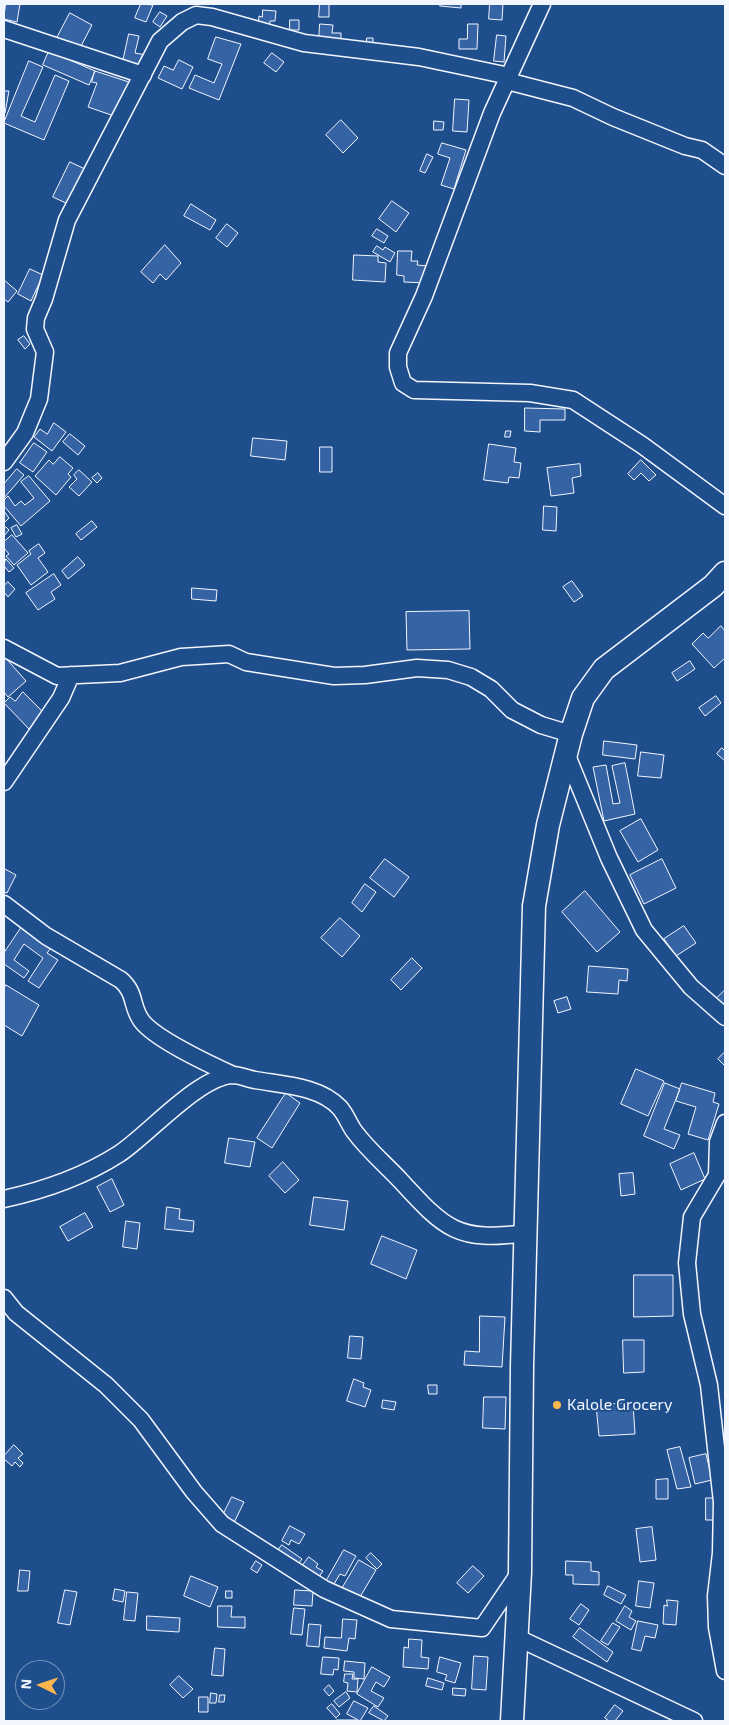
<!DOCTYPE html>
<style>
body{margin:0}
#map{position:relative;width:729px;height:1725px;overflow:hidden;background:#1f4e8c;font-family:"Exo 2",sans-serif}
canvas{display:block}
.frame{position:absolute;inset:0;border:5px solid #f2f6ff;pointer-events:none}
.north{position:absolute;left:15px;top:1660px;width:50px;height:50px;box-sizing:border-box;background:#1f4e8c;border:1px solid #7391ba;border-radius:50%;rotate:274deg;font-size:14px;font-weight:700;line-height:20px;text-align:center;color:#f2f6ff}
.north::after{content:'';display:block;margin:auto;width:18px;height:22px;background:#ffb74d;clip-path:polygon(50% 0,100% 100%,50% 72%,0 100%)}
</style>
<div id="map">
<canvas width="729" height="1725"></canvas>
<div class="frame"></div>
<div class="north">N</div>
</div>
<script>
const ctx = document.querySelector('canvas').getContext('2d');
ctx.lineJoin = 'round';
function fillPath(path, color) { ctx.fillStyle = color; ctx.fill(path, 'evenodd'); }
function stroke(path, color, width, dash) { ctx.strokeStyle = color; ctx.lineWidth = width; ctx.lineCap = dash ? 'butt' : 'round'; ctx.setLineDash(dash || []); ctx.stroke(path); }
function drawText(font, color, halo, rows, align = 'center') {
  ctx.font = font + ' "Exo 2",sans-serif'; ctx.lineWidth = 4; ctx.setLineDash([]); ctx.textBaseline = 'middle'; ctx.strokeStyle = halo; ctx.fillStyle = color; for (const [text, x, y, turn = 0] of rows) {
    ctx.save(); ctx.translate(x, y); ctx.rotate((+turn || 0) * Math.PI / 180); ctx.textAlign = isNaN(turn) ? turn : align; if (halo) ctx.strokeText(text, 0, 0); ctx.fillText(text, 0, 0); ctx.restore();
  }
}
const building = new Path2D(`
 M6,4H20L17,22L4,19Z
 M141,4L153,5L146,22L135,18Z
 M320,4H329V17H319Z
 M441,4H461V8L440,6Z
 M490,4H503L502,20L489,19Z
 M263,10L276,11L275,21H270L269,28L258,27L259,16L262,17Z
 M160,12L167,16L160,27L153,22Z
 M70,13L92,25L79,50L57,38Z
 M290,20H299V30H290Z
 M320,24L333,25L332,33H341V43L319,41Z
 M468,24H478L477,49H459V39H467Z
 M129,34L139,36L135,53L146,55L142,70L122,66Z
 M497,35L506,36L504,62L494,61Z
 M216,37L241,44L219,100L189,88L195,75L214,83L222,64L208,59Z
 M367,38H373V44H367Z
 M49,51L95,71L89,85L43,65Z
 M272,53L284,62L276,72L264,63Z
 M179,60L193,67L182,89L158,78L164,66L173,70Z
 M29,61L43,67L21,116L35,122L55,75L69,81L44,140L4,123Z
 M95,71L135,84L123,119L88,107L97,83L92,82Z
 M4,91H9L5,113H4Z
 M455,99L469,100L467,132L453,131Z
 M341,120L358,138L343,153L326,135Z
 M434,121L444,122L443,130H434Z
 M442,143L466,150L454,189L441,185L450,158L438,154Z
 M427,154L433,157L425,173L420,171Z
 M70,162L85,169L68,204L53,197Z
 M392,201L409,213L396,232L379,219Z
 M191,204L216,220L210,230L184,216Z
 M227,224L238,233L227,247L216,238Z
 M377,229L388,236L384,243L372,236Z
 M165,245L181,263L166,280L160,274L153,283L141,272Z
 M377,246L383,250L385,247L395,253L390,262L373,252Z
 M398,251H412L411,261H418L417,265L428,266L427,283L404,282V276L397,275Z
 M354,255L378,256V262L386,263L385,282L353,280Z
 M30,269L43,275L31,301L18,294Z
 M4,280L17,291L8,302L4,299Z
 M24,336L30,344L25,349L18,340Z
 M525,408L565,409V420H540V432L525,431Z
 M54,423L66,432L52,451L34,437L40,429L47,434Z
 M506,431H511L510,437H505Z
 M70,434L85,446L78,455L63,442Z
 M253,438L287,441L285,460L251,456Z
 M34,443L47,452L33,472L20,463Z
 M489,444L516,448L514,462L521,463L519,478L509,477L508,483L484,480Z
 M320,447H332V472H320Z
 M60,457L73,468L68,474L71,477L56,495L35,476L49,460L53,464Z
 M641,460L656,475L649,481L641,473L634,480L628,474Z
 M580,464L581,476L572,478L574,493L551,496L547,468Z
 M17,469L24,475L4,498V484Z
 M79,470L92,482L79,496L69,487L77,479L74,475Z
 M98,473L102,478L97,483L92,478Z
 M29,476L50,501L21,526L4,506V500L8,496L15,506L21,501L25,505L34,498L21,482Z
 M544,506L557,507L556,531L543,530Z
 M4,511L9,518L4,523Z
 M92,521L97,527L81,540L76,534Z
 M17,525L22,534L16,537L11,528Z
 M6,527L9,530L4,536V529Z
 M12,535L28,553L14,565L6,556L9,554L4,548V542Z
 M39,544L45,553L38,558L48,572L31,585L17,565L31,554L29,551Z
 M78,557L85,565L68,579L62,571Z
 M6,559L14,568L9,572L4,566Z
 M54,574L61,585L51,592L55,599L38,610L26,593Z
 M572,581L583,596L574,602L563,587Z
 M8,582L15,589L8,597L4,592V586Z
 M192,588L217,590L216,601L192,599Z
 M469,611L470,649L407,650L406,612Z
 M721,626L725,631V658L714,668L692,644L703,633L708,638Z
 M4,656L26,681L8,697L4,692Z
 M690,661L695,669L677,681L672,673Z
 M23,692L44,713L29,729L4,703L10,697L15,701Z
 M716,696L721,703L705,716L699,708Z
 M604,741L637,745L635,759L603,755Z
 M722,748L725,751V761L717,754Z
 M641,752L664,755L661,778L638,776Z
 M625,763L635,814L604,821L593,767L606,765L613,804L620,803L612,766Z
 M641,819L658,850L638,862L620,831Z
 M385,859L409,877L394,897L370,878Z
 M662,859L676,888L644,904L630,875Z
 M5,869L16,875L7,893L4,892Z
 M365,884L376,892L362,912L352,903Z
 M585,891L620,932L597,952L562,912Z
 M340,918L360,936L342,957L321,938Z
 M684,926L696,943L676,956L664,939Z
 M21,928L51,948L47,953L58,960L39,988L28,981L43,958L24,944L14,960L29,971L24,978L4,964V953Z
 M412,958L422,968L401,990L391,980Z
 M589,966L628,969L627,981L619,980L618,994L587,992Z
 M6,985L39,1005L22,1036L4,1025V989Z
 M725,990V1010L715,1000Z
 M567,997L571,1009L558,1013L554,1001Z
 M725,1052V1066L718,1059Z
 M636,1069L664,1081L648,1116L621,1104Z
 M665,1083L680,1089L664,1129L680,1135L674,1149L644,1136Z
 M682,1083L715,1093L713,1102L719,1104L708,1140L688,1134L696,1107L676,1101Z
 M286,1093L300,1103L272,1148L257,1138Z
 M229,1138L255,1142L250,1167L225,1163Z
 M694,1153L705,1179L681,1190L670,1164Z
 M283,1162L299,1180L285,1193L269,1176Z
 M633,1173L635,1194L621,1196L619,1174Z
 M112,1179L124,1205L110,1212L97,1187Z
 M314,1197L348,1201L344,1230L310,1225Z
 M167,1207L180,1209L179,1219L194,1221L193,1232L165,1229Z
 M85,1213L93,1227L68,1241L60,1227Z
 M126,1221L140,1223L137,1249L123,1247Z
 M382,1236L417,1250L406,1279L371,1264Z
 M634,1275H673V1316L634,1317Z
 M480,1316L505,1317L502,1367L464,1365L465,1351L479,1352Z
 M350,1336L363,1337L361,1359L348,1358Z
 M623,1340H644V1372L624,1373Z
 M354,1379L364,1383L363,1387L371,1390L365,1407L347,1401Z
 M428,1385H437V1394H429Z
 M484,1397H506L505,1429L483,1428Z
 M383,1400L396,1402L394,1410L382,1408Z
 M633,1403L635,1434L599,1436L596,1405Z
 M14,1445L23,1454L18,1458L23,1463L20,1467L15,1462L12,1466L4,1459V1456Z
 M680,1447L691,1487L677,1489L667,1450Z
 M706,1454L712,1480L695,1484L689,1458Z
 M668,1479V1499H656V1480Z
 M232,1497L244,1502L231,1529L219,1523Z
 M706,1498H716L715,1520H706Z
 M290,1526L305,1534L299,1544L291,1540L289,1545L282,1541Z
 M652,1527L656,1560L640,1562L636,1529Z
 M282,1545L302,1559L296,1567L276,1553Z
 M344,1550L356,1556L345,1576L340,1574L331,1589L324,1585Z
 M371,1553L382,1564L377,1569L366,1558Z
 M309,1557L318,1564L316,1567L323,1571L316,1581L300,1569Z
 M359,1560L376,1570L357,1602L340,1592Z
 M256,1561L262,1565L257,1573L251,1569Z
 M566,1561L591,1562V1571L599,1572V1585L573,1584V1575H566Z
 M473,1566L484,1576L468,1593L457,1583Z
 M20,1570L30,1571L28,1591H18Z
 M191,1576L218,1587L210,1607L184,1596Z
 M639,1581L654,1583L650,1608L636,1606Z
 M608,1586L626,1595L621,1604L604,1595Z
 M115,1589L125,1591L123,1602L113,1600Z
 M65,1590L77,1592L70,1625L58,1623Z
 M295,1590L313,1591L312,1606L294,1605Z
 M226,1591H232V1598H226Z
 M127,1592L138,1593L135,1621L124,1620Z
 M667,1600L678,1601L676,1625L663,1624L664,1605L667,1606Z
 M581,1604L589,1610L579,1625L570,1619Z
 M218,1606H232L231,1617H245V1628L218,1627Z
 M625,1606L632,1611L629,1617L636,1621L631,1630L616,1621Z
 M294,1608L305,1609L302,1635L291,1634Z
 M147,1616L180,1618L179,1632L147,1630Z
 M343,1619L357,1620L355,1639L349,1638L347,1651L324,1648L325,1637L341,1638Z
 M638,1621L658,1625L655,1638L645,1636L641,1651L632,1649Z
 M613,1623L620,1627L608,1645L601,1641Z
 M309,1624L321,1625L319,1647L307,1646Z
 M580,1628L613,1652L607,1662L573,1637Z
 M409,1639L422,1640L421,1657L429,1658L428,1669L403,1667L404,1647L408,1648Z
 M215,1648L225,1649L223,1676L212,1675Z
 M474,1656L488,1657L486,1690L472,1689Z
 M323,1657L339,1658L338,1670L334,1669L333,1675L321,1674Z
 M440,1657L461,1663L455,1683L445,1680L447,1675L437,1672Z
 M345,1661L365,1663L364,1679L354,1678V1672L344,1671Z
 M372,1667L390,1677L384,1687L376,1682L371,1691L384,1698L378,1707L357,1694Z
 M345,1674H353L352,1679H358L357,1692L347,1691L348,1683L344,1682Z
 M179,1676L193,1689L183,1698L170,1685Z
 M428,1678L444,1683L442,1690L426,1686Z
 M329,1685L334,1691L329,1696L324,1690Z
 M453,1688L466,1689L465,1696L453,1695Z
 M346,1692L350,1698L339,1707L334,1701Z
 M211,1693L217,1694L216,1703H210Z
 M220,1695H225L224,1702H219Z
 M199,1697H208V1712H199Z
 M354,1701L368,1708L360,1721L347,1714Z
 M332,1704L340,1714L336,1718L327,1708Z
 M615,1705L623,1711L615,1721H609L605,1718Z
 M374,1706L388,1716L384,1721L369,1713Z
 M336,1720H357V1721H336Z`);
fillPath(building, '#3563a3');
stroke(building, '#f2f6ff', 1);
const street = new Path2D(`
 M542,4L492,113L424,296L398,353V367L403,383L414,390L530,393L573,400L642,445L725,506
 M4,29L143,75
 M507,81L573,98L613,117L685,146L702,150L725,166
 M4,462L25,433L39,399L45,352L35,329L36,318L44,299L67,220L160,41L182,22L196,15L212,17L304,43L419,57L509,76
 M4,648L57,676L120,673L181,657L229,654L246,662L334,676L365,675L417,668L448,670L471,677L491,689L512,710L541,725L571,734
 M566,753L609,858L644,930L691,987L725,1017
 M4,782L61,698L71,675
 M4,904L46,936L121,980C136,993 131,1006 141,1020C153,1038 213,1066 233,1075
 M725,1123L718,1142L717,1175L692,1217L687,1263L692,1314L709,1385L722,1502L721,1553L716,1596L717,1627L725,1671
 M4,1199C45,1190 83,1177 119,1154C148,1135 199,1076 233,1075C240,1075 248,1079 255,1080C283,1085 320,1086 340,1108C346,1115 349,1124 354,1131C368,1150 384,1163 400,1180C446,1230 457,1242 527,1233
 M4,1298L16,1313L106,1385L141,1420L194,1492L222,1524L324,1589L391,1619L482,1628L520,1572
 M518,1638L694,1721`);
const secondary = new Path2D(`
 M512,1721L520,1572L522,1367L534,906L548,825L571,734L583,698L604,669L713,586L725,573`);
stroke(street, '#f2f6ff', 19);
stroke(secondary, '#f2f6ff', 25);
stroke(street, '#1f4e8c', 16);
stroke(secondary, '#1f4e8c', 22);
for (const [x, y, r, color] of [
 [557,1405,5,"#ffb74d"]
]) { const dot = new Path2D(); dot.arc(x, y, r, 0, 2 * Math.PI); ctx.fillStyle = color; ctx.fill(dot); stroke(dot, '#1f4e8c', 2); }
drawText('16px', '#f2f6ff', '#1f4e8c', [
 ["Kalole Grocery",567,1405]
], 'left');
</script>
